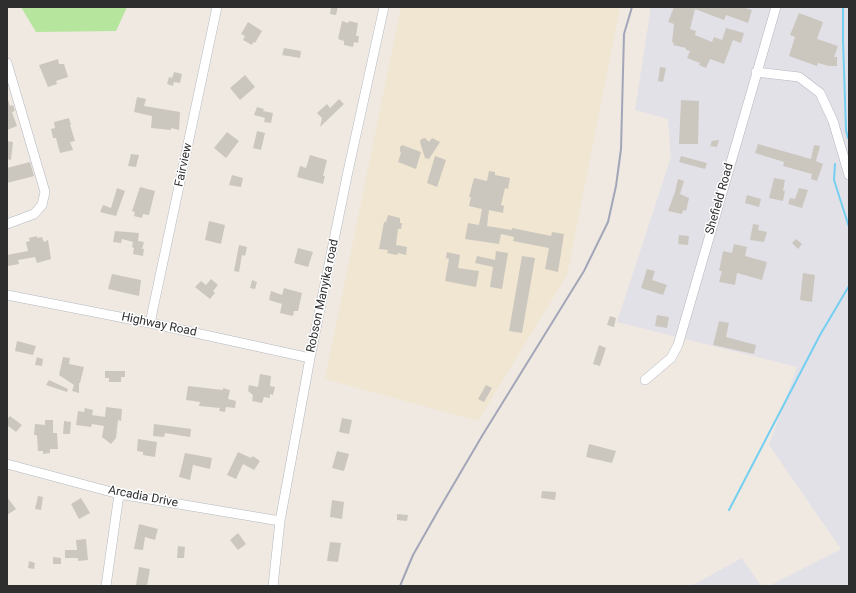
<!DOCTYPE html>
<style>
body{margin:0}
#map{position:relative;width:856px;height:593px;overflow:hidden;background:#efe9e1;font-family:Roboto,sans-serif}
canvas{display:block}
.frame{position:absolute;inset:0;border:8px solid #2e2e2e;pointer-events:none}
</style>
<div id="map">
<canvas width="856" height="593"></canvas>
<div class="frame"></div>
</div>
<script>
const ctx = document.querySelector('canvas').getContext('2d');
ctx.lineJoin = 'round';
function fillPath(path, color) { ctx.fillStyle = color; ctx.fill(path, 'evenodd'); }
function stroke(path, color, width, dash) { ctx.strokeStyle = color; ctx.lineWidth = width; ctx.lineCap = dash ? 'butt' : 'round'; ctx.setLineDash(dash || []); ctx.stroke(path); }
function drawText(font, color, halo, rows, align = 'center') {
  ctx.font = font + ' Roboto,sans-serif'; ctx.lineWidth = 3; ctx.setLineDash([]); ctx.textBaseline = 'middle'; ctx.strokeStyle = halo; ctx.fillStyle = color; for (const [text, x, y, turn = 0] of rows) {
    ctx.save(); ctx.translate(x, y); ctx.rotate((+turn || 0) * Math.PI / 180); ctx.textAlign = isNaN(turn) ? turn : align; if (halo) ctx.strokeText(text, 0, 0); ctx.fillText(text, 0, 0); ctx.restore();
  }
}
fillPath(new Path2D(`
 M651,7H849V586H769L841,549L769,445L797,367L617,322L671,157L668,119L635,110Z
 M742,558L761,586H691Z`), '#e3e1e8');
fillPath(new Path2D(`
 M401,7H620L567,275L478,421L325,379Z`), '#f0e6d1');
fillPath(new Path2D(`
 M21,7H127L116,31L36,32Z`), '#b6e59e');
stroke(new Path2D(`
 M843,7V40L846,130L848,138
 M835,164L834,180L849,227
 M729,510L820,335L849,286`), '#75cff0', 2);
fillPath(new Path2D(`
 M331,7H338L336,15L330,14Z
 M674,7H742L752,10L748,23L726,15L724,20L695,9L690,29L696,31L695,35L712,42L714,37L722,40L726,28L744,33L741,43L733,40L724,64L710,59L706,68L699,65L700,63L687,58L690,51L686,50V48L673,45L674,43L672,42L674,24L668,22Z
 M799,13L823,22L817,39L838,46L834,57H837V66H829L818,63L817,66L789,56L795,37L790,35Z
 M342,21L348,23L349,21L358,23L356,36H359L358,43L354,42L353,47L344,45V41L338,39Z
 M248,22L262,31L255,43L253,42L252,45L243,40L245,36L241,34Z
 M284,48L301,51L300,58L282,55Z
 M58,59L59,64H64L68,77L56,81L57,84L48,87L39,65Z
 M660,67L666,68L663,82L658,81Z
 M174,72L182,74L180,83L174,82L173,86L167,84L169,77L172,78Z
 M245,75L255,87L240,100L230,88Z
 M137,97L146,99L144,106L180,112L179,130L171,128V130L151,128L152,116L134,112Z
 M339,99L344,104L320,127L322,118L317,113L327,104L330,108Z
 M7,100H8L10,106L13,105L15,111L12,112L17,126L7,130Z
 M681,100L699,101L698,144H679Z
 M257,107L264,109L263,111L273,113L271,123L264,122L265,118L254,115Z
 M69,118L71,125H70L75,141L70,142L73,150L60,153L56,138H53L51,129L55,128L54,122Z
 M257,131L265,133L261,150L253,148Z
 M227,132L239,141L226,158L214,148Z
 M425,138L429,142L432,138L440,142L429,159L425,158L420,142L421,139Z
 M719,140L717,147L710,146L712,141Z
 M7,141L13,142L11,160L7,159Z
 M758,144L811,159L814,145L820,146L816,161L823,164L817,181L811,179L812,174L783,166L784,162L755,153Z
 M402,145L421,152L416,169L398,162L401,153L400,151V147Z
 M131,154L139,155L136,167L128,166Z
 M310,155L327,160L323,176H325L323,184L297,177L300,166L306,168Z
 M435,156L446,160L437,187L427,183Z
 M681,156L707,163L705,169L679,162Z
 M30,162L34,176L7,183V168Z
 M489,171L495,172V175L510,178L508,189L505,188L501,205L504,206L503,213L489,210L487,226L512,230V228L551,236L552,232L564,234L558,272L545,269L549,248L513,241L514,237L501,234L499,244L465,239L468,223L479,225L482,209L469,206L471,197H469L474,178L487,181Z
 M232,175L243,178L241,187L229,185Z
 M774,178L785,180L783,191H785L783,201L769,198Z
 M678,179L684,181L680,194L689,198L686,211L683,210L682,214L668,211L675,192Z
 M140,187L155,191L149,215L143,214L142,218L134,216L135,212L132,211Z
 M117,188L125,191L116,216L100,212L103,205L111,208Z
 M799,188L808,190L802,208L788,204L790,198L795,199Z
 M747,195L761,199L759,207L745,203Z
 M388,215L400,218V223H402L401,229H398L396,245L407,247L406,255L398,253L397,255L387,253L388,250L379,249L384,222H386Z
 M209,221L225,225L221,244L205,240Z
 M753,224L759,225L758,230L767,232L764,242L750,240Z
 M115,231L139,233L138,241L144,242L142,249H144L143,256L133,254L134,248L132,247L133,242L122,239L121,243L113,242Z
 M679,235L689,236L688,245L678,244Z
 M37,236V238L42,237L44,242L48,240L51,259L37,263L35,257L18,260L19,264L8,266L7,255L28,251L26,242L30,241L29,238Z
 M796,239L802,244L798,249L792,243Z
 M734,244L747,247L745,256L767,262L762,280L737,273L735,285L719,282L722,271H719L723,251L732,253Z
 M239,245L247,247L245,256L242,255L239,272L234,271Z
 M298,248L313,252L308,267L294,263Z
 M496,251L508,253L502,289L490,287L493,267L475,263L477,256L495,260Z
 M447,252L460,255L458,268L479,271L476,287L445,281L449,259L446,258Z
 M522,256L535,258L522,333L509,331Z
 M647,269L655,271L652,280L667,285L663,295L641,288Z
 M803,273L815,275L812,302L800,300Z
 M112,274L141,280L139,296L108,289Z
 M211,279L218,285L213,291L215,293L210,299L195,287L201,281L206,285Z
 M252,280L257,282L255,289L250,288Z
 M284,288L302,293L298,311H294L293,316L280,313L282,304L269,300L271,291L282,295Z
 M657,315L669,317L667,328L655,326Z
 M610,316L616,318L614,327L607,325Z
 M719,321L729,323L726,337L756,345L754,354L713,345Z
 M17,341L36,346L33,355L15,351Z
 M599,345L606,348L600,366L593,364Z
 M37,357L43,359L42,366L35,365Z
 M63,357L70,358L69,364L84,367L80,383H79V393L72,391L74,385L59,375Z
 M105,371H125V377H121V382H109V378H105Z
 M260,374L271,376L270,386L275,387L273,395L270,394V398L264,397L262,403L252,401L253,395L248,391L249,385L258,387Z
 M49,380L68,389L67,392L46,385Z
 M486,385L492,388L484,402L478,399Z
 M188,386L223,390V388L230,390L228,399L236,401L235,408L226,407L225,412L219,411L220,408L199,406L200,402L186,400Z
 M106,407L122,409L121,421L118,420L116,438L111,444L102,437L104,426L92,424L91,427L76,425L78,411L84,412L85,408L93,410L92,415L105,417Z
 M10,416L22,425L16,432L7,425V419Z
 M342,418L352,420L349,434L339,432Z
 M45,420H53V433H57L58,449H50V453L43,454V451H38L37,435H34L35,424L45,425Z
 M64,421L71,422L70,434H63Z
 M154,424L191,429L190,437L165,433L164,437L153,436Z
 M138,439L157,442L155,457L143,455V452L137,451Z
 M589,444L616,451L612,463L586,457Z
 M337,451L349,454L344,471L332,468Z
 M238,452L251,458L253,456L260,461L254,470L243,464L236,479L227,475Z
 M185,453L212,458L210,469L193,465L190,480L179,477Z
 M542,491L556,492L555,500L541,498Z
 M38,496L43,497L41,510L35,509Z
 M7,497L16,509L7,515Z
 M81,498L90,513L79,519L71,504Z
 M332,500L344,502L342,519L330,517Z
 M397,514L408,515L407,521L397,520Z
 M139,524L158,529L155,540L145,537L143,550L134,549Z
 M238,533L246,544L238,550L230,540Z
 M86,539L88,560L78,561V558H65V550H77L76,540Z
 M330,542L341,543L338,562L327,561Z
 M178,546L185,547L184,558H177Z
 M53,557L61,558V564H53Z
 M29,561L35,563L34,569L28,568Z
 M139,567L150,569L147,586L136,585Z`), '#cbc7bf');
const minor = new Path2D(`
 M7,63L45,192L42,205L34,214L7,224
 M756,72L799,77L820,93L833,121L849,175
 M7,295L150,323L310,358
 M150,323L217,7
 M645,380L671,358L678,345L776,7
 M7,464L119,494L280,521
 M106,586L119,494
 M273,586L280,521L310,358L347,176L384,7`);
stroke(minor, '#b4b7c1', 10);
stroke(minor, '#fff', 9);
stroke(new Path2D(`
 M400,586L413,555L438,511L482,436L584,271L608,222L616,186L621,149L624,34L632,7`), '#a3a6b8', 2);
drawText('12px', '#2e2e2e', '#fff', [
 ["Fairview",184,165,-78],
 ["Shefield Road",720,199,-74],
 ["Robson Manyika road",323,296,-78],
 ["Highway Road",159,325,12],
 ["Arcadia Drive",143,497,11]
]);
</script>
